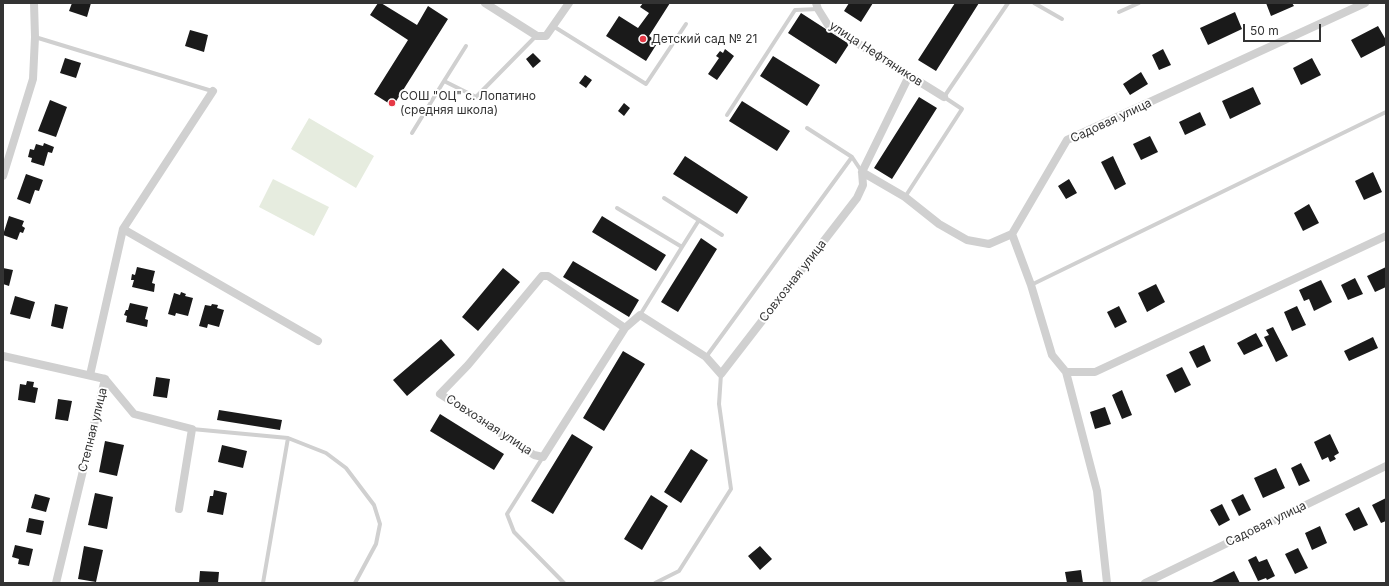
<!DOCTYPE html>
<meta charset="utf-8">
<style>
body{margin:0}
#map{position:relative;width:1389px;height:586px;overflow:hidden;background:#fff;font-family:Inter,sans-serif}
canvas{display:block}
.frame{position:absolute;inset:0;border:4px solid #333;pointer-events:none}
.scale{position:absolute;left:1243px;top:24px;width:78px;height:18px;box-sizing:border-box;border:2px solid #333;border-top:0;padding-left:5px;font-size:12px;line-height:14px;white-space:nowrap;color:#333;-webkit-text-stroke:3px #fff;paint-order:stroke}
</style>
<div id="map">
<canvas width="1389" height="586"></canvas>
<div class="frame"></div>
<div class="scale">50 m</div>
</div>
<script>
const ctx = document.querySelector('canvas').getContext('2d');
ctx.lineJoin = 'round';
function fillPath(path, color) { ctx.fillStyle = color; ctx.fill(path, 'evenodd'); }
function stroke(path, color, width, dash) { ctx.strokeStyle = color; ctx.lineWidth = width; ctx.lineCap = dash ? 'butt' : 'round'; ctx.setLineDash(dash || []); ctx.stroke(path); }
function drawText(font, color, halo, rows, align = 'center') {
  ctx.font = font + ' Inter,sans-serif'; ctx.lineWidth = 4; ctx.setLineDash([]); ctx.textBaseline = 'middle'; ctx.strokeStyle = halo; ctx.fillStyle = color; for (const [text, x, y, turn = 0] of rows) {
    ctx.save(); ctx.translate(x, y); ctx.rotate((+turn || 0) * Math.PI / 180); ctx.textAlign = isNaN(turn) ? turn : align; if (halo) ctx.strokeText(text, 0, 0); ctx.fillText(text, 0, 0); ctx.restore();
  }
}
fillPath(new Path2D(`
 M309,118L374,156L356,188L291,149Z
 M273,179L329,207L314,236L259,207Z`), '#e6ecdf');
fillPath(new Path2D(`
 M72,3H91L87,17L69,11Z
 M378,3H381L417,25L428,6L448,19L393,106L374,94L408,40L370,15Z
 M643,3H670L649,36L658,42L646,61L606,36L619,16L638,28L649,13L640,7Z
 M849,3H873L861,22L844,11Z
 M955,3H979L936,71L918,60Z
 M1266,3H1292L1294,6L1271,16Z
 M1235,12L1242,29L1208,45L1200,28Z
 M801,13L849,44L836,64L788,33Z
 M1378,26L1386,40V45L1361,58L1351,40Z
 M190,30L208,35L204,52L185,46Z
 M725,49L734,56L717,80L708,74L719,58L716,56L720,51L723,53Z
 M1163,49L1171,65L1159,70L1152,55Z
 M533,53L541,61L533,68L526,59Z
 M773,56L820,85L807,106L760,76Z
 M65,58L81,63L76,78L60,73Z
 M1312,58L1321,75L1301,85L1293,68Z
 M1141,72L1148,84L1130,95L1123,84Z
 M585,75L592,80L586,88L579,83Z
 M1253,87L1261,104L1230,119L1222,101Z
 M919,97L937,108L892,179L874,168Z
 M50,100L67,107L56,137L38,131Z
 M742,101L790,131L777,151L729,121Z
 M624,103L630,108L624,116L618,111Z
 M1200,112L1206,125L1185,135L1179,122Z
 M1150,136L1158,152L1141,160L1133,144Z
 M44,143L54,147L52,153L48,152L44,166L31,162L32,158L28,157L30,149L34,150L36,144L43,146Z
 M685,156L748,197L737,214L673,174Z
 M1113,156L1126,184L1115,190L1101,162Z
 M1373,172L1382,192L1364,200L1355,181Z
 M26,174L43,180L39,191L35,190L30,204L17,199Z
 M1069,179L1077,193L1066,199L1058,186Z
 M1309,204L1319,223L1303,231L1294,213Z
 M9,216L24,221L22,226L25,228L23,233L20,232L17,240L3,235Z
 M602,216L666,255L656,271L592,232Z
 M701,238L717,249L678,312L661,302Z
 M573,261L639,300L629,317L563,277Z
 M137,267L155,271L152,283L155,284L154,292L132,287L134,280H131L132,274L135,275Z
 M1386,267V287L1375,292L1367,276Z
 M3,268L13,270L9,286L3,284Z
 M503,268L520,282L478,331L462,317Z
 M1355,278L1363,294L1348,300L1341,285Z
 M1321,280L1332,302L1314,311L1309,299L1304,301L1299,290Z
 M1156,284L1165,302L1147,312L1138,293Z
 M181,292L186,294L185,296L193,298L188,316L176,313L175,316L168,314L174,293L180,295Z
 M15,296L35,302L30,319L10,314Z
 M130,303L148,307L145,319L148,320L147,327L126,322L127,316L124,315L126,310H128Z
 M55,304L68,307L63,329L51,326Z
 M212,304L218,305L217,308L224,310L219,327L208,324L207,328L199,326L205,305L211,306Z
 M1119,306L1127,322L1115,328L1107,312Z
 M1297,306L1306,325L1292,331L1284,312Z
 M1273,327L1288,356L1276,362L1264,337L1269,335L1266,330Z
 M1256,333L1263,346L1244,355L1237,343Z
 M1373,337L1378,348L1349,361L1344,351Z
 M441,339L455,355L407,396L393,380Z
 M1204,345L1211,361L1197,368L1189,352Z
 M623,351L645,364L604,431L583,418Z
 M1182,367L1191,385L1175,393L1166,375Z
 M156,377L170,379L167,398L153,396Z
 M27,381L34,382L33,387L38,388L35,403L18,400L20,384L26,385Z
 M1122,390L1132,415L1122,419L1112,395Z
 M58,399L72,401L68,421L55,419Z
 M1105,407L1111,424L1095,429L1090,412Z
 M219,410L282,420L280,430L217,420Z
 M440,414L504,454L494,470L430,431Z
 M572,434L593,447L553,514L531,501Z
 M1330,434L1339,453L1334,456L1336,459L1330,462L1328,457L1322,460L1314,442Z
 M105,441L124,445L117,476L99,472Z
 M222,445L247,451L243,468L218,462Z
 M691,449L708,460L681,503L664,492Z
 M1301,463L1310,481L1299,486L1291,468Z
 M1276,468L1285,488L1263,498L1254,478Z
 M214,490L227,493L223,515L207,512L210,496H213Z
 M95,493L113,497L107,529L88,525Z
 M35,494L50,498L46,512L31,508Z
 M1243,494L1251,510L1239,516L1231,500Z
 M651,495L668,506L642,550L624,539Z
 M1386,498V521L1381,523L1372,505Z
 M1222,504L1230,520L1219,526L1210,510Z
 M1359,507L1368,525L1354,531L1345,514Z
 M29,518L44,521L41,535L26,532Z
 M1320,526L1327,543L1312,550L1305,533Z
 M15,545L33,549L29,566L18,564L19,559L12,557Z
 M84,546L103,550L96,582L78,579Z
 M760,546L772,559L760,570L748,556Z
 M1298,548L1308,568L1295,574L1285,554Z
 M1256,556L1259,562L1267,559L1275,576L1267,580L1266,578L1258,581L1248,560Z
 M1081,570L1083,583H1067L1065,572Z
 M200,571L219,572L218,583H199Z
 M1234,571L1240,583H1213L1212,582Z`), '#1a1a1a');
stroke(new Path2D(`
 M1034,3L1062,19
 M1119,12L1139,3
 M553,26L646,84L686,24
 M35,37L212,91
 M444,81L466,46
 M727,115L795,10L818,9
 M807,128L852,157L862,172
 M412,133L444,81L476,97L536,36
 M905,197L962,109L944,97L1008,3
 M664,198L722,235
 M617,208L682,247L640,315
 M682,247L699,220
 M1031,285L1386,112
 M706,357L852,157
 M192,429L288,438L326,453L346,468L374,505L380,524L376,544L355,583
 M543,457L507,514L514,532L564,583
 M263,583L288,438
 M655,583L679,571L731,489L719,404L721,374`), '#d0d0d0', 4);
stroke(new Path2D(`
 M485,3L537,36H546L569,3
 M816,3L818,9L828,25L944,97
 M862,172L905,197L939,224L967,240L989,244L1012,234L1067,140L1365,3
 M3,176L33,79L35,37L34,3
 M123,229L318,341
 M1012,234L1031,285L1052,355L1066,372H1095L1386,236
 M625,328L543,457L534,455L440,394L468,365L542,276H548L625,328L640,315L706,357L721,374L857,198L863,185L862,172L909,76
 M3,356L105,379
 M1066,372L1097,491L1107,583
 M90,375L123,229L213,91
 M105,379L134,414L192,429L179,509
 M56,583L105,379
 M1145,583L1386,466`), '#d0d0d0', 8);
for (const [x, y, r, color] of [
 [643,39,4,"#e63946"],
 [392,103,4,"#e63946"]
]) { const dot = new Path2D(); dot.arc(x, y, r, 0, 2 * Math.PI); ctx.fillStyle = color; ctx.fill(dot); stroke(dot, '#fff', 1.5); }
drawText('12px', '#333', '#fff', [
 ["Детский сад № 21",651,39],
 ["СОШ \"ОЦ\" с. Лопатино",400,96],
 ["(средняя школа)",400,110]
], 'left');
drawText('12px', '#333', '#fff', [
 ["улица Нефтяников",876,54,33],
 ["Садовая улица",1111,121,-25],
 ["Совхозная улица",793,281,-52],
 ["Совхозная улица",489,425,33],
 ["Степная улица",93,430,-76],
 ["Садовая улица",1266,524,-26]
]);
</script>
